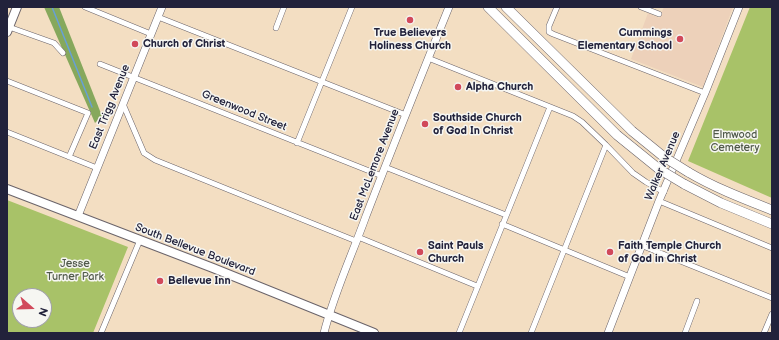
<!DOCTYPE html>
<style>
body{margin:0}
#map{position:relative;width:779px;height:340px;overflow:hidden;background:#f3dec2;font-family:"Balsamiq Sans",sans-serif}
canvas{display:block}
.frame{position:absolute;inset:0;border:8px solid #22223b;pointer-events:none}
.north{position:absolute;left:12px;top:288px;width:40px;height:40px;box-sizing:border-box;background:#f6f6f2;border:1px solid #a1a1a9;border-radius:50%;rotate:110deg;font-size:11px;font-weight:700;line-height:16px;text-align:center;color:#22223b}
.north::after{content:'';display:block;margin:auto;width:14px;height:18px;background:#d1495b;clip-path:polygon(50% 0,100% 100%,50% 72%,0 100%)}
</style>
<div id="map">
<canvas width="779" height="340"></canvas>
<div class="frame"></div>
<div class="north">N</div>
</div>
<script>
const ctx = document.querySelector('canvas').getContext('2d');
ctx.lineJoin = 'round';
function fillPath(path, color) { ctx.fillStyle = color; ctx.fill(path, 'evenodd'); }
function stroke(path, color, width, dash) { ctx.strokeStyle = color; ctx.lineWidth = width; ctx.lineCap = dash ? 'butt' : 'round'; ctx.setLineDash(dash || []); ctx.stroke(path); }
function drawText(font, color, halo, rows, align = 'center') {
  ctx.font = font + ' "Balsamiq Sans",sans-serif'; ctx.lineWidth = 3; ctx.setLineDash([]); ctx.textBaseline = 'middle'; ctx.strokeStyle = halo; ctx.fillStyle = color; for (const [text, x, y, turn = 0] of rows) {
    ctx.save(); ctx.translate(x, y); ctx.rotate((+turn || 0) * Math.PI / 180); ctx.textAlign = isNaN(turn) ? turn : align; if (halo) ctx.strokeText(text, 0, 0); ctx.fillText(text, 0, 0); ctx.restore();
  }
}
fillPath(new Path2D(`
 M664,7H733L703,87L631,59L648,13L659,18Z`), '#edd1ba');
fillPath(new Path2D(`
 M750,7H772V198L688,161Z
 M7,200L128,247L93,333H7ZM20,296H44V320H20Z`), '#a8c268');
fillPath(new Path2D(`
 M44,7H59L102,116L95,123Z`), '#86a85c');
stroke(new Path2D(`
 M52,7L92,107`), '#67a0d6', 1.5);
const street = new Path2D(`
 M85,7L151,34
 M557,7L549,26V32L553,34L705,93
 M641,7L659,14
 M158,17L406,115
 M9,27L54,43L63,53
 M276,28L284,7
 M428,58L573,116L582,122L606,145L633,173L646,182L664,192
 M100,64L382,176
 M7,81L88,113L69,157
 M123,104L144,153L155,160L356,241
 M7,132L97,168
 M297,143L352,7
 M385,167L506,215
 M659,201L772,248
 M502,224L630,277
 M358,237L477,286
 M643,246L772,298
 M101,333L140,240
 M459,333L550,107
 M531,333L606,145
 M685,333L697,301
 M764,333L772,314`);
const secondary = new Path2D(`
 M78,216L162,7
 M324,333C334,293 352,255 366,216C393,146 421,76 449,7
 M608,333L659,201L705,93L739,7`);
const primary = new Path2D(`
 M7,32L17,7
 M7,189L213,268L374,333`);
const highway = new Path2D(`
 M488,7L617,135L659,169
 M506,7L632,131L664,157
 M688,172C715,188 744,199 772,210
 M684,184L721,203L772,224`);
stroke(street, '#6b646a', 6);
stroke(secondary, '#6b646a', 8);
stroke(primary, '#6b646a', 10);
stroke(highway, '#6b646a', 10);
stroke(street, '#fff', 5);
stroke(secondary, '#fff', 7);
stroke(primary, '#fff', 8);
stroke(highway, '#fff', 9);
const highwayBridge = new Path2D(`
 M664,157L688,172
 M659,169L684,184`);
stroke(highwayBridge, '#6b646a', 10, []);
stroke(highwayBridge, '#fff', 9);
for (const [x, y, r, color] of [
 [410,20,4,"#d1495b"],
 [680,39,4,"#d1495b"],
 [135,44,4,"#d1495b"],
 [458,87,4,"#d1495b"],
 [425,124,4,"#d1495b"],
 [420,252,4,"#d1495b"],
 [610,252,4,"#d1495b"],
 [160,281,4,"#d1495b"]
]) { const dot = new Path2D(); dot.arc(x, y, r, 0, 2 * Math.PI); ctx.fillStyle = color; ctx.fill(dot); stroke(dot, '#f6f6f2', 1.5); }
drawText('bold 11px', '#22223b', '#f6f6f2', [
 ["True Believers",410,33,"center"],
 ["Holiness Church",410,46,"center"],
 ["Cummings",672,33,"right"],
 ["Elementary School",672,46,"right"],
 ["Church of Christ",143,44],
 ["Alpha Church",466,87],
 ["Southside Church",433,118],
 ["of God In Christ",433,131],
 ["Saint Pauls",428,246],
 ["Church",428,259],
 ["Faith Temple Church",618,246],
 ["of God in Christ",618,259],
 ["Bellevue Inn",168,281]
], 'left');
drawText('11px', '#22223b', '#f6f6f2', [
 ["East Trigg Avenue",110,107,-68],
 ["Greenwood Street",244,111,22],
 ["East McLemore Avenue",375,165,-69],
 ["Walker Avenue",663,166,-67],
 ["South Bellevue Boulevard",195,250,21]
]);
drawText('11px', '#515a4b', '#f6f6f2', [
 ["Elmwood",735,135],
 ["Cemetery",735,148],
 ["Jesse",75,264],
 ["Turner Park",75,277]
]);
</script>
